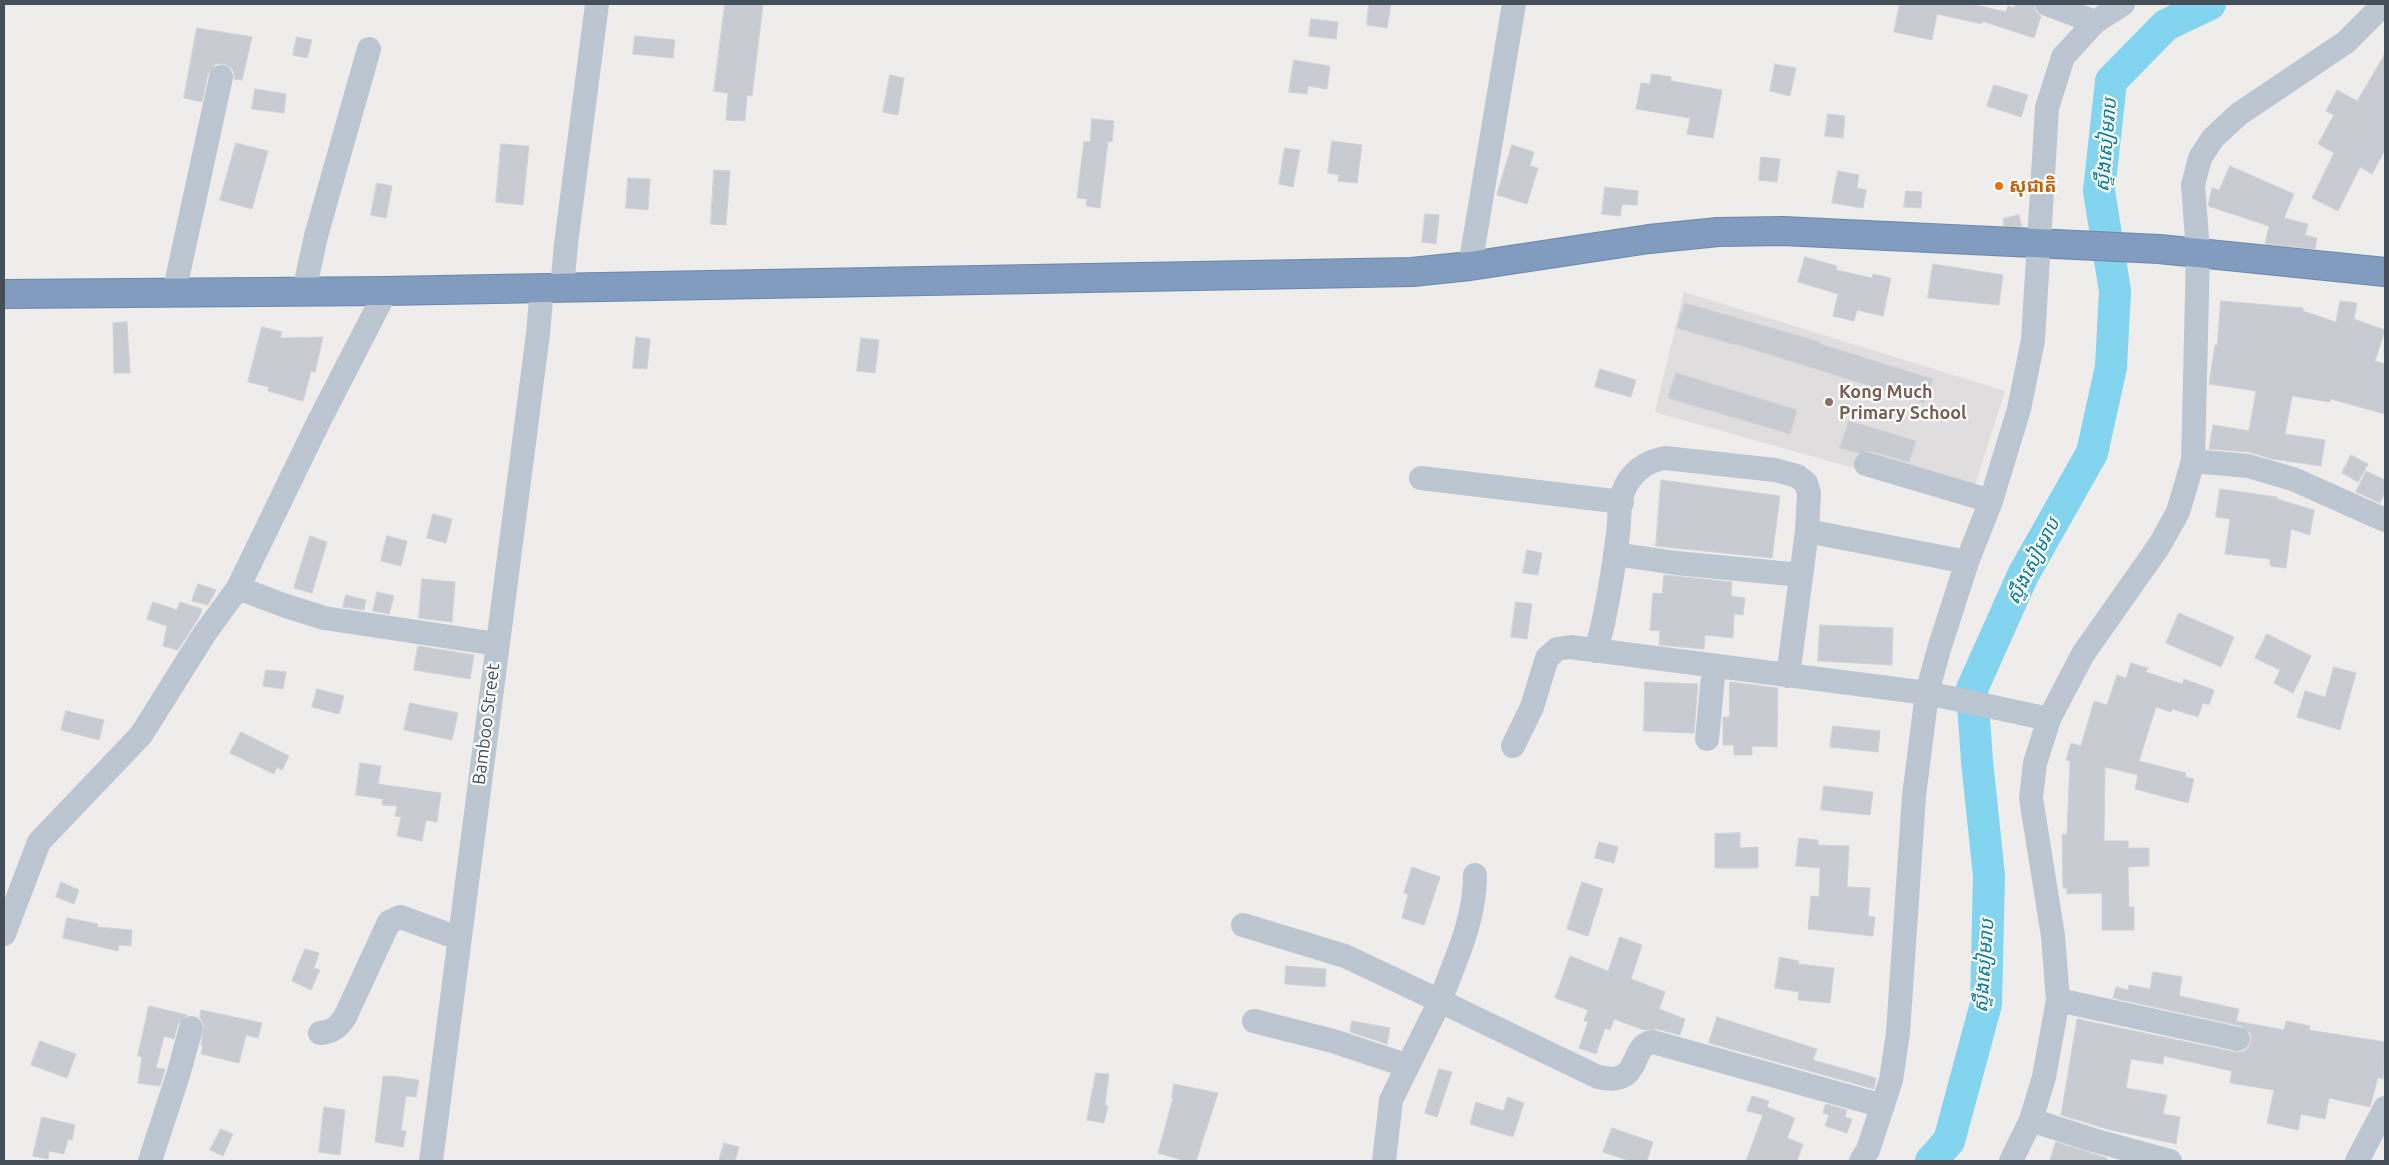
<!DOCTYPE html>
<meta charset="utf-8">
<style>
body{margin:0}
#map{position:relative;width:2389px;height:1165px;overflow:hidden;background:#efecec;font-family:Ubuntu,sans-serif}
canvas{display:block}
.frame{position:absolute;inset:0;border:5px solid #444f5a;pointer-events:none}
</style>
<div id="map">
<canvas width="2389" height="1165"></canvas>
<div class="frame"></div>
</div>
<script>
const ctx = document.querySelector('canvas').getContext('2d');
ctx.lineJoin = 'round';
function fillPath(path, color) { ctx.fillStyle = color; ctx.fill(path, 'evenodd'); }
function stroke(path, color, width, dash) { ctx.strokeStyle = color; ctx.lineWidth = width; ctx.lineCap = dash ? 'butt' : 'round'; ctx.setLineDash(dash || []); ctx.stroke(path); }
function drawText(font, color, halo, rows, align = 'center') {
  ctx.font = font + ' Ubuntu,"Noto Sans Khmer",sans-serif'; ctx.lineWidth = 4.5; ctx.setLineDash([]); ctx.textBaseline = 'middle'; ctx.strokeStyle = halo; ctx.fillStyle = color; for (const [text, x, y, turn = 0] of rows) {
    ctx.save(); ctx.translate(x, y); ctx.rotate((+turn || 0) * Math.PI / 180); ctx.textAlign = isNaN(turn) ? turn : align; if (halo) ctx.strokeText(text, 0, 0); ctx.fillText(text, 0, 0); ctx.restore();
  }
}
fillPath(new Path2D(`
 M1684,292L2005,391L1970,501L1655,412Z`), '#e0ddde');
stroke(new Path2D(`
 M1931,1161L1949,1141L1986,1004L1989,876L1977,761L1972,689L2023,575L2092,453L2111,367L2115,291L2099,191L2111,81L2166,25L2210,4`), '#82d4ef', 32);
const building = new Path2D(`
 M725,4H763L752,96L747,95L745,121L726,120L728,93L714,91Z
 M1369,4H1391L1387,28L1367,25Z
 M1900,4H1971L2006,12L2008,6L2014,8L2015,4H2034L2036,12L2041,16L2034,38L1982,21V24L1937,14L1932,40L1894,32Z
 M1311,19L1338,22L1336,39L1309,36Z
 M197,28L252,37L242,80L234,79V72L230,67L223,64H216L208,74L202,102L184,98Z
 M635,36L675,40L673,58L633,54Z
 M297,37L312,40L307,58L293,55Z
 M2385,54V150L2372,174L2360,167L2338,211L2312,198L2334,153L2318,144L2334,115L2326,111L2337,90L2357,101Z
 M1294,60L1330,66L1327,89L1308,86L1307,94L1289,92Z
 M1775,64L1796,68L1790,96L1770,91Z
 M1652,74L1671,77V81L1722,90L1713,138L1687,134L1690,118L1636,109L1641,83L1650,84Z
 M890,75L904,78L898,115L883,112Z
 M1994,85L2028,95L2021,117L1987,106Z
 M255,89L286,94L284,113L252,109Z
 M1828,114L1845,116L1843,138L1825,136Z
 M1092,119L1114,121L1112,142L1108,141L1100,208L1086,206L1087,199L1077,198L1084,141L1090,142Z
 M1332,141L1362,145L1357,183L1338,181L1339,175L1328,173Z
 M236,143L268,151L252,209L220,200Z
 M501,144L529,146L523,205L496,202Z
 M1512,145L1534,152L1530,166L1538,168L1527,204L1497,195Z
 M1285,148L1300,150L1293,187L1279,184Z
 M1761,157L1780,159L1777,182L1759,180Z
 M2230,166L2294,194L2284,218L2308,224L2305,235L2317,238L2315,249L2265,244L2269,226L2208,206L2212,188L2219,190Z
 M714,170L730,171L726,225L711,224Z
 M1838,171L1859,175L1857,188L1866,190L1863,208L1832,203Z
 M628,178L650,179L648,210L626,208Z
 M377,183L392,186L386,218L371,215Z
 M1605,187L1638,191L1637,205L1622,204L1620,216L1602,214Z
 M1906,191L1922,192L1921,208L1904,207Z
 M1425,214L1439,215L1436,244L1422,242Z
 M2019,215L2022,227L2004,226L2003,219Z
 M1805,257L1837,266L1836,270L1872,278L1873,274L1891,278L1883,316L1857,310L1854,321L1833,316L1838,294L1798,282Z
 M1933,264L2003,275L1999,305L1928,298Z
 M2221,301L2303,308V311L2336,322L2340,301L2357,303L2354,319L2385,330L2375,361L2385,364V414L2331,399L2330,402L2292,396L2285,434L2325,440L2321,466L2272,459L2249,452L2209,449L2213,425L2249,431L2256,391L2209,384L2215,345H2217Z
 M1685,303L1820,342V344L1933,379L1925,403L1736,344V345L1677,328Z
 M127,322L130,373H114L113,323Z
 M262,327L282,332L280,338L323,337L315,372L311,371L303,401L268,391L269,387L248,382Z
 M636,337L650,339L647,369L633,368Z
 M861,338L879,340L875,373L857,371Z
 M1600,369L1636,380L1631,397L1595,387Z
 M1676,373L1797,410L1790,434L1668,398Z
 M1849,421L1916,441L1909,462L1870,451L1858,453L1840,448Z
 M2351,455L2368,464L2358,482L2342,473Z
 M2366,471L2385,480V492L2380,503L2356,492Z
 M1661,480L1780,496L1772,558L1656,546Z
 M2220,489L2277,497V499L2314,510L2310,535L2291,529L2286,568L2270,566V559L2225,554L2230,519L2216,517Z
 M433,514L452,519L446,543L427,538Z
 M310,536L327,542L312,593L294,588Z
 M387,536L407,541L401,566L381,561Z
 M1527,550L1542,553L1538,575L1523,573Z
 M1664,575L1732,582L1731,596L1745,598L1743,615L1734,614L1733,638L1705,635L1704,649L1659,645L1660,631L1650,630L1653,593L1662,594Z
 M422,579L455,582L452,622L419,618Z
 M198,584L216,590L208,605L192,601Z
 M377,592L394,596L389,614L373,611Z
 M346,595L366,600L364,610L343,607Z
 M153,602L177,610L180,602L202,609L199,617L178,650L163,646L167,626L147,619Z
 M1516,602L1532,604L1527,639L1511,637Z
 M2179,613L2234,637L2221,667L2166,643Z
 M1820,625L1893,628L1892,665L1818,661Z
 M2267,634L2311,656L2293,693L2274,683L2280,670L2255,658Z
 M418,646L474,655L470,679L414,670Z
 M2131,663L2148,668L2146,672L2182,684L2184,679L2214,690L2209,705L2203,703L2198,717L2172,709L2171,712L2156,707L2139,761L2186,773L2185,777L2194,779L2188,803L2135,789L2138,775L2105,767L2104,841H2128V848H2149V866L2128,867L2129,907H2134V930H2102V893L2067,894V888H2063L2062,834H2067L2070,761L2066,760L2071,743L2081,746L2094,701L2107,705L2117,675L2126,678Z
 M2334,667L2356,673L2340,730L2297,717L2305,691L2325,697Z
 M266,670L286,672L283,689L263,686Z
 M1645,682L1698,684L1694,733L1644,731Z
 M1730,682L1778,688L1777,747L1752,746V755H1734V745H1723V717H1729Z
 M317,689L344,696L339,714L312,707Z
 M410,703L458,713L452,740L404,730Z
 M66,711L104,720L99,740L61,730Z
 M1833,726L1880,731L1878,752L1830,747Z
 M241,732L289,756L282,770L277,767L274,774L230,753Z
 M360,763L381,766L378,784L441,793L437,822L426,820L422,841L397,836L401,817L395,816L397,806L382,805L383,799L356,795Z
 M1824,786L1873,792L1870,815L1821,810Z
 M1740,833V848L1758,847V868H1715V834Z
 M1799,838L1818,840V845L1849,846L1847,887L1870,888L1868,916L1875,917L1873,936L1808,929L1811,896L1819,897L1820,868L1796,866Z
 M1599,842L1618,847L1614,863L1595,858Z
 M1412,867L1440,877L1424,925L1402,918L1408,895L1404,893Z
 M61,882L79,890L74,904L56,897Z
 M1582,882L1603,889L1588,936L1567,929Z
 M67,918L98,924L97,927L132,930L131,946L119,945L118,951L63,938Z
 M1620,937L1642,945L1631,979L1665,992L1659,1009L1685,1019L1680,1035L1657,1029L1644,1030L1614,1019L1610,1030L1605,1028L1596,1054L1579,1048L1588,1022L1584,1021L1588,1010L1555,998L1570,956L1608,971Z
 M305,949L319,953L314,968L320,970L311,990L292,981Z
 M1780,957L1799,961L1798,964L1834,968L1830,1003L1798,1000L1799,992L1775,988Z
 M1286,966L1326,969L1325,987L1285,984Z
 M2153,972L2182,977L2179,996L2239,1009L2236,1021L2284,1030L2286,1021L2310,1026L2309,1030L2385,1042L2383,1079L2378,1077L2370,1107L2329,1098L2325,1119L2301,1114L2298,1130L2267,1123L2274,1090L2230,1083L2232,1071L2164,1056L2163,1064L2131,1059L2126,1088L2167,1095L2163,1114L2180,1117L2176,1144L2107,1129L2061,1115L2077,1019L2235,1052H2243L2248,1048L2251,1041V1034L2241,1026L2113,998L2116,987L2128,990L2129,985L2150,989Z
 M149,1006L187,1015L178,1024L174,1039L164,1036L156,1068L165,1069L160,1086L138,1083L142,1057L138,1056Z
 M201,1010L262,1023L258,1038L246,1035L239,1063L201,1054L203,1046L201,1045L204,1025L200,1018Z
 M1717,1017L1817,1049L1813,1060L1876,1078L1874,1089L1709,1043Z
 M1352,1021L1390,1028L1387,1044L1350,1032Z
 M40,1041L76,1054L67,1078L31,1065Z
 M1439,1069L1452,1072L1437,1117L1425,1113Z
 M1096,1073L1109,1074L1105,1105L1108,1106L1104,1123L1087,1120Z
 M390,1076L419,1080L416,1097L406,1096L401,1130L406,1131L403,1147L375,1142L383,1077Z
 M1174,1084L1218,1093L1196,1161H1185L1158,1153L1173,1098H1172Z
 M1752,1096L1769,1101L1767,1107L1795,1118L1787,1138L1803,1144L1797,1161H1746L1763,1115L1747,1111Z
 M1508,1097L1524,1103L1513,1137L1470,1124L1476,1102L1503,1111Z
 M1826,1104L1847,1110L1845,1117L1852,1119L1847,1133L1825,1126L1829,1115L1823,1113Z
 M324,1107L345,1110L340,1155L319,1152Z
 M42,1117L75,1125L72,1140L68,1139L64,1154L49,1151L48,1159L33,1156Z
 M1612,1128L1653,1142L1647,1161H1630L1603,1152Z
 M221,1129L233,1134L223,1156L210,1150Z
 M2056,1142L2107,1158L2106,1161H2050Z
 M724,1143L739,1147L735,1161H719Z`);
fillPath(building, '#c9cbd2');
stroke(building, '#d0d2d8', 1);
const highway = new Path2D(`
 M4,294L386,291L1412,272L1470,266L1649,239L1718,232L1783,231L2159,249L2385,272`);
stroke(highway, '#6c87aa', 30);
stroke(new Path2D(`
 M2047,4L2095,22
 M1470,266L1514,4
 M562,288L566,244L597,4
 M304,291L316,236L369,49
 M174,293L221,77
 M2193,461L2248,466L2293,479L2385,520
 M1866,464L1991,501
 M1421,478L1622,502
 M1807,531L1967,562
 M1615,554L1676,563L1801,575
 M238,588L286,606L324,618L497,644
 M1596,651C1607,613 1613,573 1618,534C1620,521 1618,505 1623,492C1630,473 1646,461 1665,458L1775,470L1797,476L1806,483L1809,493L1807,531L1788,676
 M1707,739L1714,667
 M1513,746L1532,707L1547,658L1557,649L1570,647L1927,693L2049,719
 M1243,925L1345,956L1440,1001C1456,958 1475,921 1475,875
 M4,934L39,842L141,735L205,633L238,588L318,423L386,291
 M2058,1000L2238,1039
 M1254,1021L1333,1041L1408,1066
 M320,1033C333,1032 338,1027 345,1017L389,922L400,917L406,919L458,938
 M2031,1120L2093,1140L2170,1161
 M150,1161L179,1072L191,1028
 M431,1161L538,334L542,287
 M1384,1161L1391,1100L1440,1001L1598,1077C1644,1088 1628,1044 1653,1042L1883,1106
 M1861,1161L1868,1150L1891,1080L1898,1033L1914,796L1927,693L1939,649L1967,562L1991,501L2019,409L2033,340L2047,108L2063,57L2095,22L2123,4
 M2011,1161L2031,1120L2044,1077L2058,1000L2053,936L2031,798L2035,763L2049,719L2083,654L2159,546L2178,512L2193,461L2198,252L2193,185L2200,158L2213,138L2239,114L2346,42L2384,4
 M2357,1161L2385,1108`), '#bcc6d0', 24);
stroke(highway, '#819cbe', 28);
for (const [x, y, r, color] of [
 [1999,186,5,"#e8710a"],
 [1829,402,5,"#8d6e63"]
]) { const dot = new Path2D(); dot.arc(x, y, r, 0, 2 * Math.PI); ctx.fillStyle = color; ctx.fill(dot); stroke(dot, '#fff', 2); }
drawText('bold 18px', '#c56008', '#fff', [
 ["សុជាតិ",2009,186]
], 'left');
drawText('bold 18px', '#785e54', '#fff', [
 ["Kong Much",1839,392],
 ["Primary School",1839,413]
], 'left');
drawText('18px', '#444f5a', '#fff', [
 ["Bamboo Street",486,724,-83]
]);
drawText('italic 19px', '#077ca3', '#fff', [
 ["ស្ទឹងសៀមរាប",2106,145,-85],
 ["ស្ទឹងសៀមរាប",2033,561,-63],
 ["ស្ទឹងសៀមរាប",1984,966,-86]
]);
</script>
